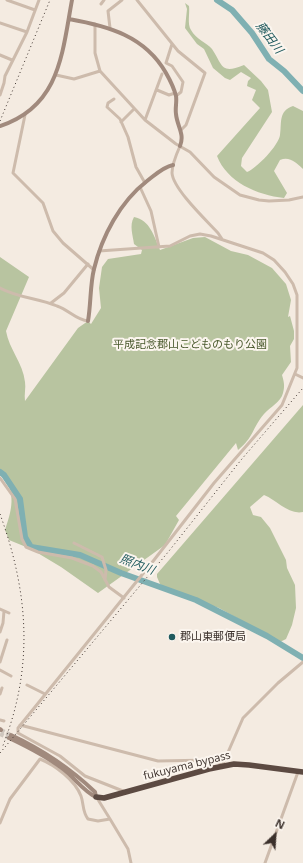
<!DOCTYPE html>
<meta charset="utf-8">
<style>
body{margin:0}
#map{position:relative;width:303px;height:863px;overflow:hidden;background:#f4ebe1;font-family:"Open Sans",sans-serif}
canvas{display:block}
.north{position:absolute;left:255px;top:815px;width:40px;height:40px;-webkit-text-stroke:3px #fbf5ee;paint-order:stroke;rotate:25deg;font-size:11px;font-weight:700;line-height:16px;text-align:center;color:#3b302b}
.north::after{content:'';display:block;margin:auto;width:14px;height:18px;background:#3b302b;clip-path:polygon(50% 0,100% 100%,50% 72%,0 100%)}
</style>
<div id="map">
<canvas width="303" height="863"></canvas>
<div class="north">N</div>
</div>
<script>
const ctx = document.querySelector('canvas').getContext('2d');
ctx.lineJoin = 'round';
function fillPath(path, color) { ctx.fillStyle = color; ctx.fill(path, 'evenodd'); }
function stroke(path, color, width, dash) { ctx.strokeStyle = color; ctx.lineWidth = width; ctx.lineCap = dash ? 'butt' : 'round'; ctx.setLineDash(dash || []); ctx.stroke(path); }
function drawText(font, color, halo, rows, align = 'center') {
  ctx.font = font + ' "Open Sans","Noto Sans JP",sans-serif'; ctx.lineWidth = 4; ctx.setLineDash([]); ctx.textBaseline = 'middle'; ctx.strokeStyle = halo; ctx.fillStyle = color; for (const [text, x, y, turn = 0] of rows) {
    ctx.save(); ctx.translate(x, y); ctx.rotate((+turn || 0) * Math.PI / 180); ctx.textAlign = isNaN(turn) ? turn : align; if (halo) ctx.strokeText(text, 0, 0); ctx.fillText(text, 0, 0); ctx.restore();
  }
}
fillPath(new Path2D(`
 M185,3L189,6C190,13 187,24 191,30C196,39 207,43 212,49C223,65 220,75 244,65L261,81L268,90L272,112L242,158L241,166L247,172C256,169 279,145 280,135C282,123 278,111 293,106L303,111V169C296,163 290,156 280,160L274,171L287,193L284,198C257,195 227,182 217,156L260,108L252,100L256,90L247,86L248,81L251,78L241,72L230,80L225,78L213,68L204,49L197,44L185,28L187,9Z
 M134,217C150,220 154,236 160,250L193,238L205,237L231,251L248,255L272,268L286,284L291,300L288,317L290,316L294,331V339L290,346L291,362L282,375C284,382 285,386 283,393C281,402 270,407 264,414C252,428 254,437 238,450L236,443L176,516L179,520L165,545L98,593L61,567L31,549L9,540L5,530C14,504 15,492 0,469V257L29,277L6,331C9,349 23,363 25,382C26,388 24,394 25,401L78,328L88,321L91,324L101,308L99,288L102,267L108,259L141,254L142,250L134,244C133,236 129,225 134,217Z
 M303,405V512C288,515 277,500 264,495L250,507L253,515L261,517L270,528L286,560L287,568L295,585L296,608L292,625L286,639L280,642L219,608L174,593L160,584L157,577V574Z`), '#b8c4a0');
stroke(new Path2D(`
 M217,0L232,10L252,33L269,59L284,71L303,91
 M0,472L4,475L20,499L25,537L31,547L80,555L121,573L196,600L267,636L303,658`), '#7fb0b2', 6);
stroke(new Path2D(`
 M1,730L11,735
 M0,734L9,738`), '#cfc6bd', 4, [4, 2]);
stroke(new Path2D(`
 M7,0L35,10
 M137,0L178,51L205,73L186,125L181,130
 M101,4L104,0
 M0,23L27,32
 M95,24V53L100,71L145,120L176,144L190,152L214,177L240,195L259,200L269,201L289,200L303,197
 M110,28L108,11L122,0
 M172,44L166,63L172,66L183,82L181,92L176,96
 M0,55L12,60
 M56,75L74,79L100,71
 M157,90L169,95L175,93
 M0,95L4,83L5,76L27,32L39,0
 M114,99L108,103L107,107L120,119L128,137L136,167L145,183
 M25,115L13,173L43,203L53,231L63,243L94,270
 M145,120L162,74
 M121,122L134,109
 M180,146C176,155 172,164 172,173C173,189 207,221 218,233L222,239
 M140,187L151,211L159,247
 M99,251L170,246L190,236L200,234L211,236L263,253L274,260L285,272L293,284L297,295V368L282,405L214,483L154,560L18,728V733L60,756L85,776L123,791
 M0,288C18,298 39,298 57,306C69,310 76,320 88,321
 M51,303L64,293L88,264
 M295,374L303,378
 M0,478L15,499L22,539L26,547L38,552L72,558L93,566L101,572L109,587L124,598
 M74,543L102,557L106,570L105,580
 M0,609L9,613
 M0,632L3,623L4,611
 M0,662L7,640
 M0,670L11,676
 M27,685L45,694
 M0,694L2,688
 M0,720L4,721
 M20,725L158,761L211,760L218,762L222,766L243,718L278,683L303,662
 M97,798L110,819
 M0,823L10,799L40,759C55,765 75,780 81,796C84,804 82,811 88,819L98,821L110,819L128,849L131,863
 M265,863L298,772`), '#cdbbac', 3);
stroke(new Path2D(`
 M69,19C108,26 145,36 166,73C170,80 174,88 176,96C177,102 175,108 176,114C177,126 185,134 180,146
 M0,126C60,106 62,54 72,0
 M88,321C91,304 90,285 94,269C102,236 120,202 147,181C155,175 163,167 173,165
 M0,729L1,730
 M11,735C43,750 70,768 95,792L96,797
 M9,738C28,747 46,756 63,769C74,777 84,792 96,797`), '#a18a7d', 4);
stroke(new Path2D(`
 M96,797L104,798L209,769L234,764L249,765L303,772`), '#5c4a42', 5.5);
stroke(new Path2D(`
 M0,121L50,0
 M0,514C29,594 34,668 2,748
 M0,753L169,551L241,460L303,388`), '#3b302b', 1, [1, 3]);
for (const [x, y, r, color] of [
 [172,637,4,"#1f5a5e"]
]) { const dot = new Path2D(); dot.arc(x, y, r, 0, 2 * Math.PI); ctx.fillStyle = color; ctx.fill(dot); stroke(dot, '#fbf5ee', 1.5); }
drawText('11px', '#4a5a2e', '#fbf5ee', [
 ["平成記念郡山こどものもり公園",190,345]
]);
drawText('11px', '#3b302b', '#fbf5ee', [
 ["郡山東郵便局",180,637]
], 'left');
drawText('11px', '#3b302b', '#fbf5ee', [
 ["fukuyama bypass",187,766,-14]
]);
drawText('italic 12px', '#1f5a5e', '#fbf5ee', [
 ["藤田川",269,38,53],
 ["照内川",137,565,21]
]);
</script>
